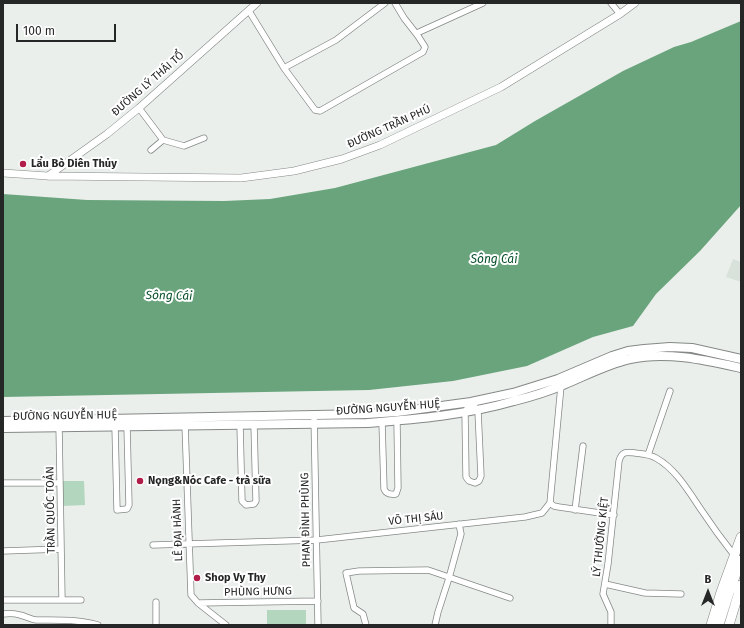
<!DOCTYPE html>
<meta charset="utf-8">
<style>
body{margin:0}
#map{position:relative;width:744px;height:628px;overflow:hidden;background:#eaefeb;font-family:"Fira Sans",sans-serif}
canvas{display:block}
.frame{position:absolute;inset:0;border:4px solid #252726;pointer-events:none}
.north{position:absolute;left:688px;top:572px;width:40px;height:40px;-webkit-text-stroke:3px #fff;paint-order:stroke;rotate:0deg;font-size:11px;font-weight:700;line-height:16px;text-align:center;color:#252726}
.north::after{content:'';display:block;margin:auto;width:14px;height:18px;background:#252726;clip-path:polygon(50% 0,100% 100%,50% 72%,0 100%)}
.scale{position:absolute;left:16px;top:24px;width:100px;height:18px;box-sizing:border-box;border:2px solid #252726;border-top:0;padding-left:5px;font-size:12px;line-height:14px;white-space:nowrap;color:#252726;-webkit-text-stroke:3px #fff;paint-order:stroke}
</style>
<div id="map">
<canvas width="744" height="628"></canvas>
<div class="frame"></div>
<div class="north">B</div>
<div class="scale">100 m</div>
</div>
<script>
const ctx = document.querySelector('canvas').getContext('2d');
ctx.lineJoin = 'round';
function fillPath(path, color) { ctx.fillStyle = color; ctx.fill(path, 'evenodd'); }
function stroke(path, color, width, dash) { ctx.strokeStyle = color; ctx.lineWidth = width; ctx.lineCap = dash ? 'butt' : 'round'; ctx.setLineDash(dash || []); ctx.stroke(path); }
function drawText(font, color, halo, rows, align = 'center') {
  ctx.font = font + ' "Fira Sans",sans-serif'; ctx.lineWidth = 4; ctx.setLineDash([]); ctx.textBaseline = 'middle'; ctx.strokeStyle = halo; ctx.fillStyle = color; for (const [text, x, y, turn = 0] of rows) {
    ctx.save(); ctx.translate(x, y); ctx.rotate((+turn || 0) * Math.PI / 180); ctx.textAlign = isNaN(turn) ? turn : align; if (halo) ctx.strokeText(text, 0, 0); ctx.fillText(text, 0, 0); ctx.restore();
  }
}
fillPath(new Path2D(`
 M733,259L741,262V282L726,277Z`), '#d8e2da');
fillPath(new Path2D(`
 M63,481H84L85,505L63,506Z
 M267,610H306V625H267Z`), '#b3d7be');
fillPath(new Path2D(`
 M741,21V205L700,251L656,294L633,326L593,337L527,366L453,381L369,390L3,397V194L87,200L224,201L270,199L335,188L496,145L535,121L623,71L674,47L691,42Z`), '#6aa47d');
const minor = new Path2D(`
 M611,3L620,14
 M249,11L284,68L336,40L385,3
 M417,33L483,3
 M284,68L315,110L320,111L423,52L425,47L418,36L404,18L395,3
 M139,108L163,140L184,146L204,138
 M151,150L163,140
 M471,402L478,411L481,476L479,481L475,483L469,481L466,477L465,412Z
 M314,415L318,625
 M382,422L384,489C386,494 390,495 396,494L398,488L397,421
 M59,424L62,600
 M185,424L191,595L198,603L226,625
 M240,425L242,501L246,505L254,504L256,501L254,424
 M115,426L117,510L127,509L129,505L127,426
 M648,455L670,391
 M3,483H60
 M550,503L554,506L559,507L614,515
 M575,510L583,446
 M153,545L317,540L525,517L542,513L550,503L561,386L560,384
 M3,551L61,549
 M605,584L645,593L681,594
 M3,600H81
 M198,603L318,601
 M3,614C9,613 14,613 20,615C25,616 30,619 36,620C57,620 78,619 98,625
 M156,625V602
 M366,625L363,614L354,608L346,573L359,571L428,570L510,598
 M435,625L438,612L449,578L461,534L459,524
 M611,625V612L603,594L608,564L619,461C622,451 626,452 635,453C642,454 649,454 656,458C676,469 689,492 702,511C712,526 723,541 734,555`);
const tertiary = new Path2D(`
 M3,173L48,176L241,178L294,171L342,159L380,145L501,87L620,14L635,3
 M48,176L107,134L139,108L257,3`);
const secondary = new Path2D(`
 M3,421L367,414L397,412L471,402L513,393L558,379L612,356L628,351L644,349L670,347L692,348L741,359
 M3,428L367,423C416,419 466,415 514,401C530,397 547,392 563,385C585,376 607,364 630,359C667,351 705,360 741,368`);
const trunk = new Path2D(`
 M711,625L721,592L741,537
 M719,625L729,593L741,560
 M729,625L741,585`);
stroke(minor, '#858986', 7);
stroke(tertiary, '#858986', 8);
stroke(secondary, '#858986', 10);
stroke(trunk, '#858986', 10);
stroke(minor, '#fff', 5.5);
stroke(tertiary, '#fff', 7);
stroke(secondary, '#fff', 8);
stroke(trunk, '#fff', 9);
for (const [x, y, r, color] of [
 [23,164,4,"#af1d48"],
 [140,481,4,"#af1d48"],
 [197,578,4,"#af1d48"]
]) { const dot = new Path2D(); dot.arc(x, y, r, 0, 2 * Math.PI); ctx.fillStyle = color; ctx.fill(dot); stroke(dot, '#fff', 1.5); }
drawText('11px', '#252726', '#fff', [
 ["ĐƯỜNG LÝ THÁI TỔ",148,84,-41],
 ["ĐƯỜNG TRẦN PHÚ",389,127,-24],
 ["ĐƯỜNG NGUYỄN HUỆ",388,408,-4],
 ["ĐƯỜNG NGUYỄN HUỆ",65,416,-1],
 ["TRẦN QUỐC TOẢN",51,510,-91],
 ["VÕ THỊ SÁU",416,519,-6],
 ["PHAN ĐÌNH PHÙNG",306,520,-91],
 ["LÊ ĐẠI HÀNH",178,530,-92],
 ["LÝ THƯỜNG KIỆT",601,537,-84],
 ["PHÙNG HƯNG",258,592,-1]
]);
drawText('bold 11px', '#252726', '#fff', [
 ["Lẩu Bò Diên Thủy",31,164],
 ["Nọng&Nóc Cafe - trà sữa",148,481],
 ["Shop Vy Thy",205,578]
], 'left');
drawText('italic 12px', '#064f2a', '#fff', [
 ["Sông Cái",494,260],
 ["Sông Cái",169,296,1]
]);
</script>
